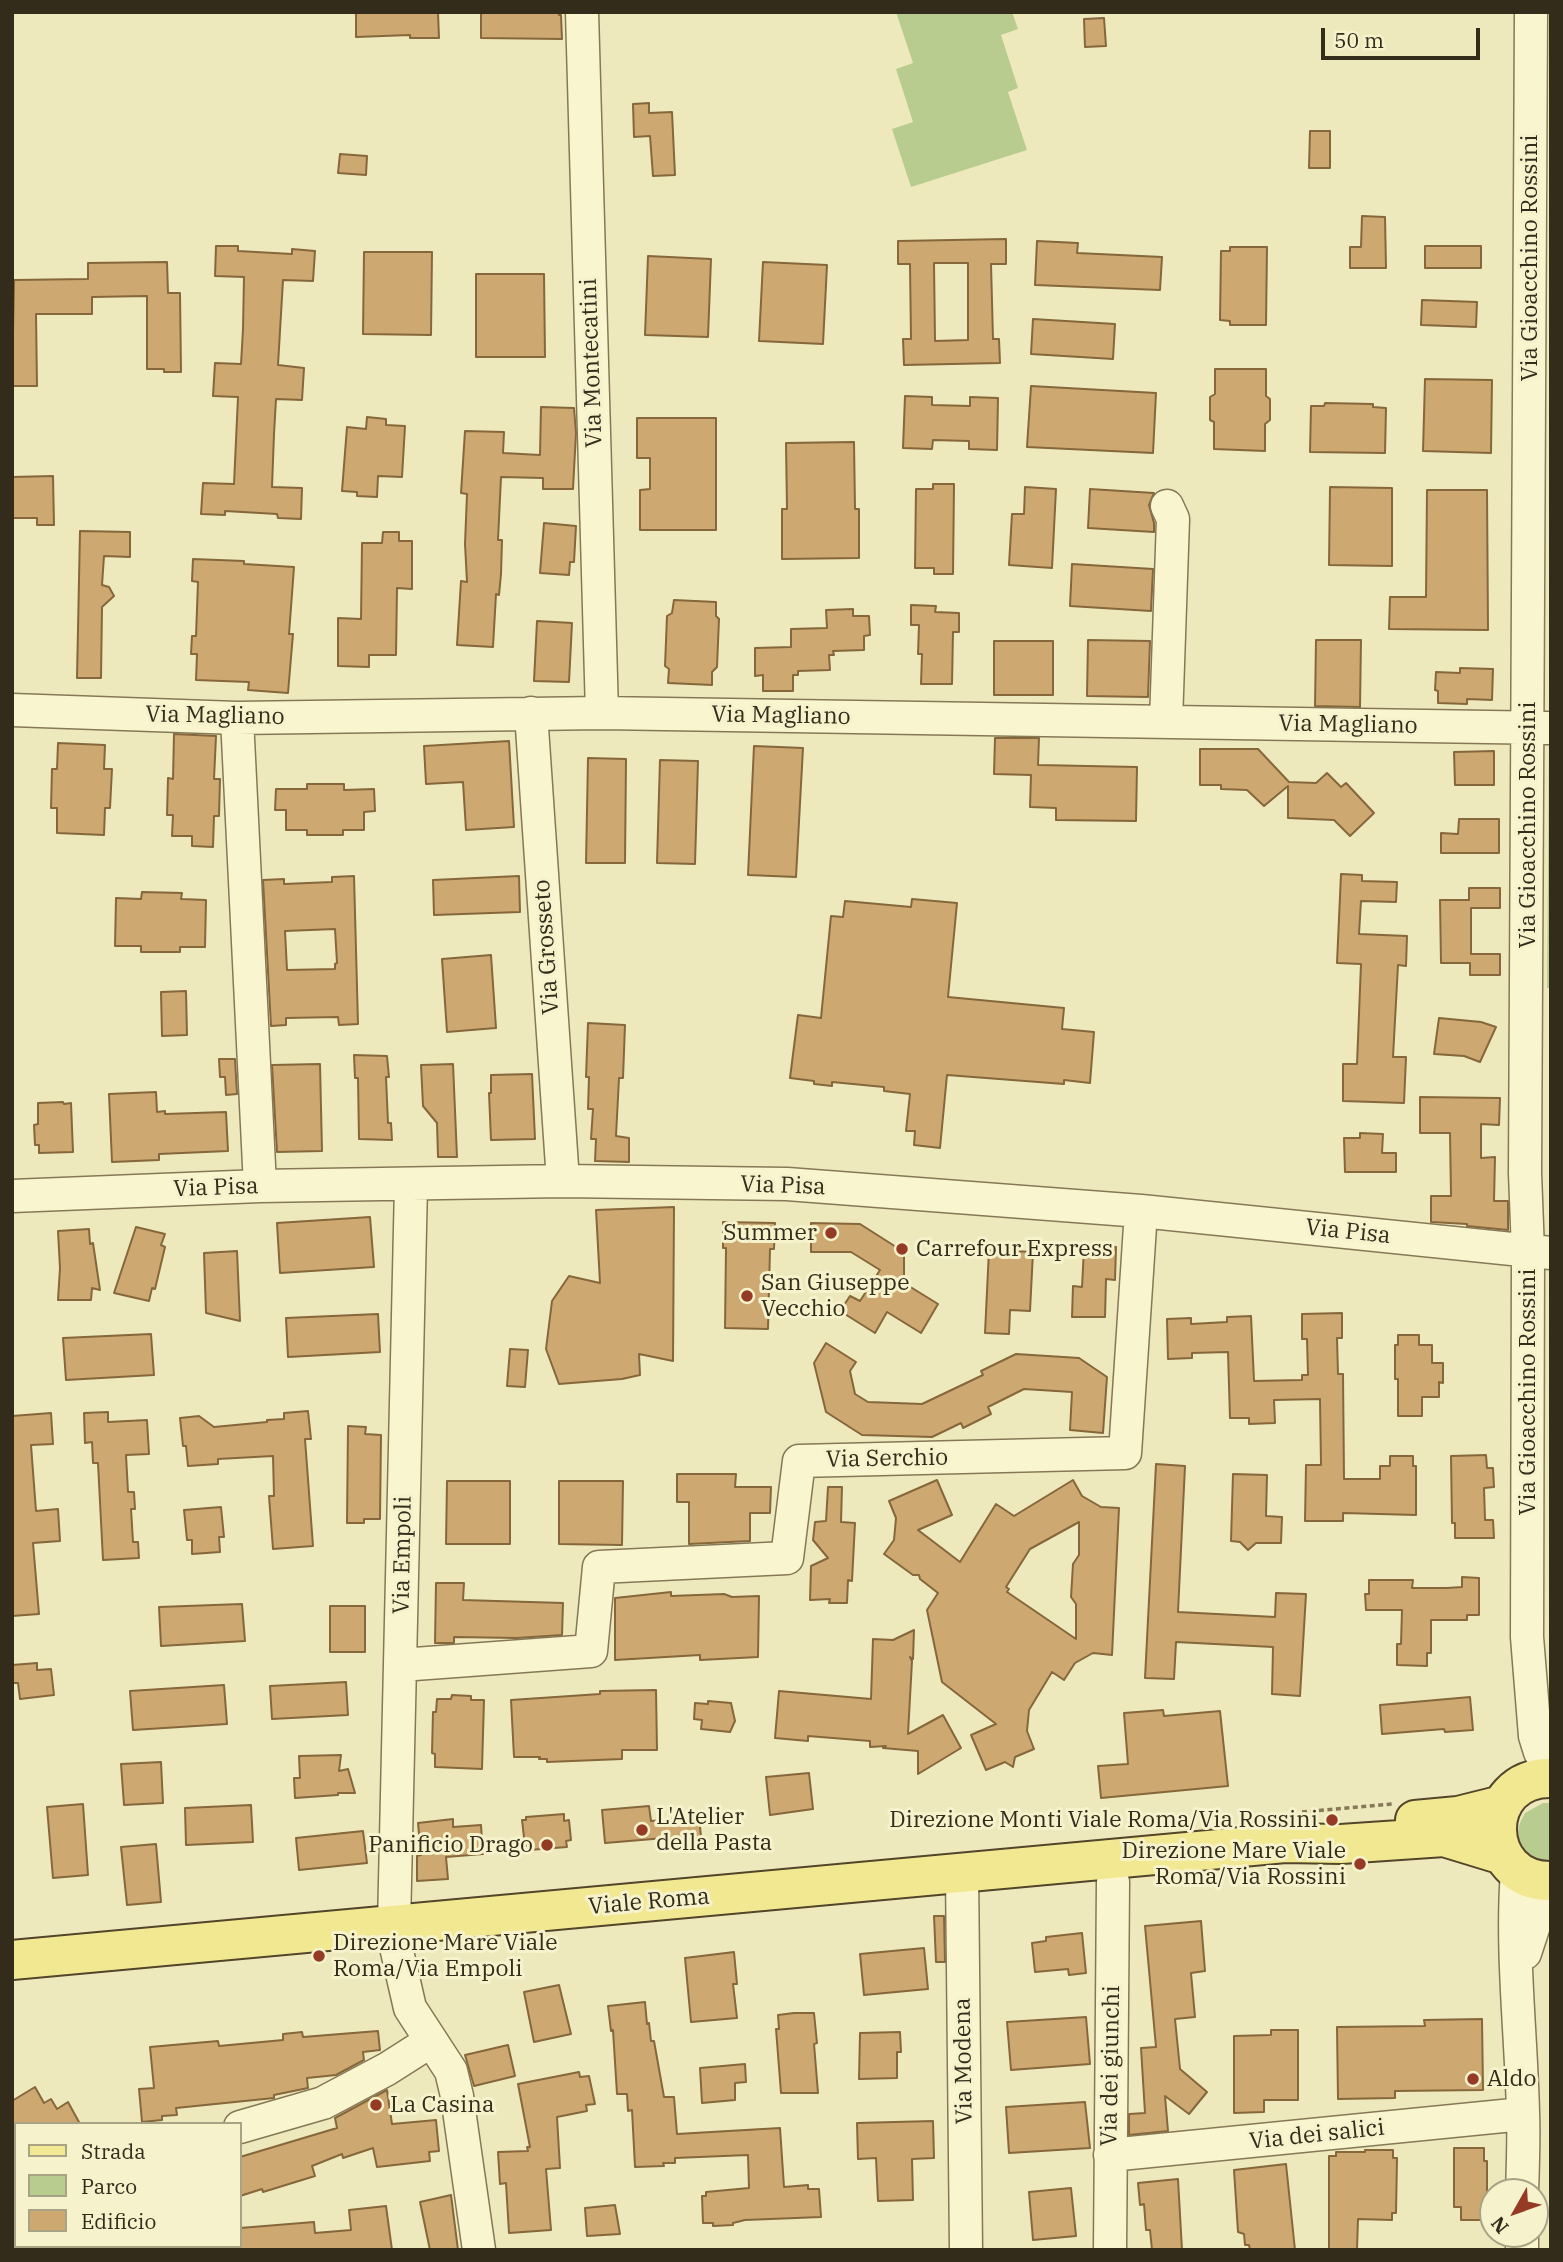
<!DOCTYPE html>
<style>
body{margin:0}
#map{position:relative;width:1563px;height:2262px;overflow:hidden;background:#eee9bc;font-family:"IBM Plex Serif",serif}
canvas{display:block}
.frame{position:absolute;inset:0;border:14px solid #342c1b;pointer-events:none}
.legend{position:absolute;left:14px;top:2122px;width:228px;height:126px;box-sizing:border-box;background:#f5f2cc;border:2px solid #a8a385;margin:0;padding:9px 12px;list-style:none;font-size:21px;color:#342c1b}
.legend li{display:flex;align-items:center;gap:14px;height:35px}
.legend b{width:35px;border:2px solid #a8a385}
.north{position:absolute;left:1479px;top:2178px;width:70px;height:70px;box-sizing:border-box;background:#f5f2cc;border:2px solid #a8a385;border-radius:50%;rotate:230deg;font-size:19px;font-weight:700;line-height:28px;text-align:center;color:#342c1b}
.north::after{content:'';display:block;margin:auto;width:24px;height:32px;background:#953a25;clip-path:polygon(50% 0,100% 100%,50% 72%,0 100%)}
.scale{position:absolute;left:1321px;top:28px;width:159px;height:32px;box-sizing:border-box;border:4px solid #342c1b;border-top:0;padding-left:9px;font-size:21px;line-height:24px;white-space:nowrap;color:#342c1b;-webkit-text-stroke:5px #f5f2cc;paint-order:stroke}
</style>
<div id="map">
<canvas width="1563" height="2262"></canvas>
<div class="frame"></div>
<ul class="legend">
<li><b style="height:9px;background:#f3e892"></b>Strada</li>
<li><b style="height:19px;background:#b9cc90"></b>Parco</li>
<li><b style="height:19px;background:#cda971"></b>Edificio</li>
</ul>
<div class="north">N</div>
<div class="scale">50 m</div>
</div>
<script>
const ctx = document.querySelector('canvas').getContext('2d');
ctx.lineJoin = 'round';
function fillPath(path, color) { ctx.fillStyle = color; ctx.fill(path, 'evenodd'); }
function stroke(path, color, width, dash) { ctx.strokeStyle = color; ctx.lineWidth = width; ctx.lineCap = dash ? 'butt' : 'round'; ctx.setLineDash(dash || []); ctx.stroke(path); }
function drawText(font, color, halo, rows, align = 'center') {
  ctx.font = font + ' "IBM Plex Serif",serif'; ctx.lineWidth = 6; ctx.setLineDash([]); ctx.textBaseline = 'middle'; ctx.strokeStyle = halo; ctx.fillStyle = color; for (const [text, x, y, turn = 0] of rows) {
    ctx.save(); ctx.translate(x, y); ctx.rotate((+turn || 0) * Math.PI / 180); ctx.textAlign = isNaN(turn) ? turn : align; if (halo) ctx.strokeText(text, 0, 0); ctx.fillText(text, 0, 0); ctx.restore();
  }
}
fillPath(new Path2D(`
 M896,12H1012L1018,29L1001,35L1018,88L1008,92L1027,150L911,187L892,129L913,122L896,69L913,63Z
 M1549,738H1551V988H1547Z
 M1543,1803H1551V1862C1523,1858 1509,1838 1525,1813Z`), '#b9cc90');
const building = new Path2D(`
 M356,12H438L439,38H410V35L356,37Z
 M483,12H559V15H561L562,39L481,38V14Z
 M1104,18L1106,46L1085,47L1084,19Z
 M649,103V113L672,112L675,175L653,176L650,136L634,137L633,104Z
 M1310,131H1330V168H1309Z
 M340,154L367,156L366,175L338,173Z
 M1362,216L1385,217L1386,268H1350V247H1361Z
 M1006,239V264H991L993,339H999L1000,363L904,365L903,339H911L910,264H898V241ZM934,263H968V340L935,341Z
 M1037,241L1078,243L1077,253L1162,257L1160,290L1035,285Z
 M216,246H238V251L292,254V249L315,251L313,281L283,280L278,365L304,368L302,400L276,399L274,434L272,487L302,488L301,519L278,518L277,514L225,511V515L201,514L203,483L234,484L238,397L213,396L215,363L241,364L243,329L244,277L215,276Z
 M1425,246H1481V268H1425Z
 M1230,247H1267L1266,325H1230V321L1220,320L1221,251H1230Z
 M364,252H432L431,335L363,334Z
 M648,256L711,259L708,337L645,335Z
 M167,262L168,293H180L181,372H164V369H147V296L92,297V314H36L37,386H12L14,280L88,279V263Z
 M763,262L827,265L823,344L759,341Z
 M476,274H544L545,357H476Z
 M1422,300L1477,302L1476,327L1421,325Z
 M1033,319L1115,324L1113,359L1031,354Z
 M1215,369H1266V396L1270,399V420L1265,424V451L1214,449V422L1210,420V397L1215,394Z
 M1425,379L1492,380L1491,453L1423,451Z
 M1031,386L1156,393L1153,453L1027,447Z
 M905,396L932,397V405L970,406V397L998,398L997,450L969,449V441L933,440L932,449L903,448Z
 M1325,403L1373,404V407L1386,408L1385,453L1310,452L1311,406H1324Z
 M541,407L574,408L576,433L573,489H543V478L501,477L498,540H502L501,574L499,595L496,594L493,647L457,645L461,581L467,582L465,544L467,494L461,493L465,431L504,432L503,453L540,455Z
 M367,417L386,419V425L405,426L402,477L378,476L377,497L357,496V492L342,491L347,427L366,429Z
 M637,418H716V530H640V490L650,489V458H637Z
 M854,442L855,509H859V558L782,559V509H787L786,443Z
 M53,476L54,525H37V518H12V477Z
 M933,484H954L953,574H934V568H915L916,489H933Z
 M1025,487L1056,489L1052,568L1009,565L1012,514H1024Z
 M1330,487L1392,488V566L1329,565Z
 M1090,489L1154,493L1149,505L1154,523V532L1088,528Z
 M1427,490H1487L1488,630L1389,629L1390,597H1426Z
 M544,523L576,526L574,562H570L569,575L540,573Z
 M80,531L130,532V557L104,556L102,585L109,587L114,596L102,607L101,678H77Z
 M383,532H399V541H412V589L397,588L396,655H369V667L338,666V618L361,619L362,543H382Z
 M193,559L244,561V564L294,567L289,634H293L288,693L248,690L249,682L196,680L197,654H191L192,636H196L198,582L192,581Z
 M1072,564L1153,569L1151,611L1070,606Z
 M674,600L716,602V616L719,619L717,667L712,672V685L668,683L669,669L665,666L667,616L672,613Z
 M911,605L936,606L935,612L959,613V632H953L952,684H921L922,654H918L919,625H911Z
 M853,609V616H869L870,635L864,636V650L833,651L834,655H829L830,670L798,671V675H793V691H763V675L755,676V648L791,647V629L827,628L826,610Z
 M537,621L572,623L569,682L534,681Z
 M1088,640L1150,641L1148,697L1087,696Z
 M1316,640H1361L1360,707L1315,706Z
 M994,641H1053V695H994Z
 M1460,668L1493,669L1492,700L1467,699V704L1438,703V691L1435,690L1436,672L1460,673Z
 M174,734L216,736L214,779H220L219,816H214L213,847L192,846V836H172L173,815H167L168,778L173,779Z
 M995,738H1039L1038,765L1137,767L1136,821L1056,820V808L1030,807L1031,775L994,774Z
 M509,741L514,827L466,830L463,782L426,784L424,746Z
 M58,743L105,745L104,769H112L110,808H105L104,835L57,833V808H51L52,769H57Z
 M754,746L803,748L796,877L748,875Z
 M1200,749H1258L1289,782L1316,783L1327,773L1341,787L1346,783L1374,813L1350,836L1334,820L1288,818V786L1264,806L1247,790L1221,789V785H1200Z
 M1494,751V785H1455L1454,752Z
 M588,758L626,759L625,863H586Z
 M660,760L698,761L695,864L657,863Z
 M307,784H344V790L374,789L375,811L364,812V830H343V835H307V830H286V810H275L276,789H307Z
 M1459,819H1499V853H1441V833L1458,834Z
 M1341,874L1362,875V881L1397,882L1396,902L1361,901L1359,934L1407,936L1406,966L1398,965L1393,1057H1406L1404,1103L1343,1101V1064H1357L1361,964L1337,963Z
 M354,876L358,1024L339,1025L338,1017L286,1018V1025L271,1026L263,880L284,879V884L332,882V877ZM335,929L337,963L335,964V969L287,970L285,931Z
 M519,876L520,912L434,915L433,880Z
 M1469,888H1500V908H1471V954H1500V975H1470V963H1441L1440,900H1469Z
 M142,892L182,893L181,899L206,900L205,947H180V952H141V946H115L116,898L141,899Z
 M912,899L957,903L948,997L1064,1008L1062,1029L1094,1032L1090,1083L1064,1080V1084L947,1075L940,1148L914,1145L915,1131H906L910,1094L884,1091V1087L832,1082V1086L814,1084V1081L790,1078L798,1015L821,1018L831,916L843,917L845,901L911,907Z
 M491,955L496,1028L447,1032L442,959Z
 M186,991L187,1035L162,1036L161,992Z
 M1439,1018L1481,1022L1496,1027L1480,1062L1464,1056L1434,1054Z
 M588,1023L625,1025L623,1078H619L616,1136L629,1138V1162L595,1161L596,1139H591L593,1109H588L589,1077H586Z
 M354,1055L387,1056L389,1077H386L388,1123H391L392,1140L359,1139L358,1078H355Z
 M219,1059H235L237,1094L226,1095L225,1077H220Z
 M320,1064L322,1151L277,1152L272,1065Z
 M453,1064L457,1157H438L437,1123L423,1106L421,1065Z
 M532,1074L535,1139L491,1140L489,1093H491V1075Z
 M156,1092L157,1112L165,1111V1114L226,1112L228,1151L159,1154V1160L112,1162L109,1094Z
 M1420,1097L1500,1098L1499,1125L1481,1124V1158L1495,1157L1494,1201H1508V1230L1467,1226V1224L1431,1222V1196H1451L1450,1133H1420Z
 M63,1102L64,1104L71,1103L73,1152L39,1153V1145H35L34,1125L38,1124V1103Z
 M1360,1133L1383,1134L1382,1153H1396V1172H1345L1344,1138H1360Z
 M674,1207L673,1361L639,1354L640,1375L622,1379L559,1384L546,1349L552,1301L569,1276L600,1283L596,1210Z
 M370,1217L374,1267L280,1273L277,1223Z
 M723,1222L775,1223L774,1249H770L768,1329L725,1328L726,1248H723Z
 M811,1223L860,1224L904,1252V1283L938,1304L921,1333L887,1312L875,1333L840,1311L850,1296L860,1301L880,1270L851,1252H811Z
 M136,1227L165,1234L161,1245L165,1247L155,1289L152,1288L149,1301L114,1293Z
 M89,1229L90,1244L93,1243L100,1290L92,1288L91,1300H58L60,1268L58,1231Z
 M1098,1246L1116,1247L1115,1280L1106,1279L1105,1317H1072L1073,1286L1082,1287L1084,1248L1098,1249Z
 M989,1250L1033,1252L1030,1311L1010,1310L1009,1334L985,1333Z
 M237,1251L240,1321L206,1313L204,1253Z
 M1342,1313V1338H1337L1338,1374H1343L1344,1479H1380V1466H1390V1456H1413V1466H1416V1515L1343,1513V1521H1305L1306,1465H1321L1320,1399L1274,1400L1275,1423L1249,1424V1418H1230L1228,1352L1192,1353V1358L1168,1359L1167,1319L1191,1318V1324L1227,1322V1317L1251,1316L1254,1381L1302,1380V1375H1308L1307,1339H1302V1314Z
 M378,1314L380,1352L288,1357L286,1318Z
 M151,1334L154,1375L66,1380L63,1338Z
 M1398,1335H1419V1345H1432V1363H1443V1383L1439,1382V1397H1422V1416H1398V1379H1395V1345H1398Z
 M826,1343L856,1362L850,1371L855,1394L868,1402L922,1404L983,1375L981,1371L1016,1354L1079,1358L1107,1377L1103,1433L1070,1430L1072,1392L1024,1389L988,1407L991,1414L963,1428L961,1423L932,1437L862,1435L826,1412L814,1363Z
 M510,1349L528,1350L525,1387L507,1386Z
 M308,1411L311,1439H305L313,1546L273,1549L269,1496H274L273,1456L218,1459V1464L188,1466L186,1446H183L180,1418L199,1416L214,1427L267,1422V1420L284,1419V1413Z
 M108,1412V1422L147,1420L149,1454L126,1455L128,1492H134L135,1509H131L133,1542H138L139,1558L103,1560L98,1463H93L92,1442L85,1443L84,1413Z
 M51,1413L53,1444L31,1445L36,1511L58,1509L60,1541L33,1543L39,1614L12,1616V1416Z
 M348,1426L366,1427L365,1434L381,1435L380,1519H364V1523H347Z
 M1486,1455L1487,1468H1493L1494,1487L1484,1488L1485,1520H1493L1494,1538H1455V1523H1452L1451,1456Z
 M1156,1464L1185,1466L1178,1612L1275,1617L1276,1593L1306,1594L1300,1696L1272,1694L1273,1647L1176,1642L1174,1679L1145,1678Z
 M677,1474H736L735,1487H771L770,1513H750V1541L689,1544V1502H677Z
 M1233,1474L1267,1475L1266,1516L1282,1517L1281,1543H1256L1248,1550L1240,1542L1231,1541Z
 M937,1480L952,1515L918,1530L960,1562L996,1504L1014,1516L1073,1480L1082,1496L1101,1507L1119,1508L1112,1655L1093,1653L1075,1663L1064,1680L1052,1672L1029,1710L1027,1731L1034,1749L1015,1757L1013,1767L1005,1762L986,1770L971,1735L996,1724L942,1682L927,1610L938,1593L920,1579L919,1575H913L884,1554L894,1540L896,1518L889,1501ZM1079,1522V1555L1073,1564L1071,1597L1076,1604V1639L1007,1592L1009,1589L1006,1587L1030,1549Z
 M447,1481H510V1544H446Z
 M559,1481H623L622,1545L559,1544Z
 M828,1487H842L841,1522L855,1523L852,1581L848,1580L847,1603H829L830,1599L810,1600L811,1566L828,1558L813,1540L815,1522L826,1521Z
 M221,1507L224,1537H219L220,1552L192,1554V1540H187L184,1510Z
 M1462,1577L1479,1578V1615H1467V1620H1431V1653H1427V1666L1397,1665V1644H1401L1402,1610H1366L1365,1594H1369V1580H1413L1412,1588H1447L1462,1587Z
 M436,1583H464L463,1600L563,1603L562,1635L517,1638L454,1637V1643H435Z
 M671,1592V1596L724,1594L732,1597L759,1596L758,1657L700,1660V1655L615,1660V1598Z
 M242,1604L245,1641L161,1646L159,1607Z
 M330,1606H365V1652H330Z
 M914,1630L913,1659L910,1657L912,1661L908,1734L943,1715L961,1748L918,1774V1751L883,1748L886,1746L870,1747V1741L808,1736V1741L775,1738L779,1691L871,1699L873,1639L893,1640Z
 M37,1663V1670L51,1669L54,1695L20,1699L18,1683H12V1665Z
 M346,1682L348,1715L272,1719L270,1686Z
 M224,1685L227,1724L133,1730L130,1691Z
 M656,1690L657,1750H622V1759L547,1762V1759H539L540,1757H514L511,1700L600,1694V1691Z
 M452,1695L471,1696V1700H484L482,1769L435,1767V1754L432,1753L433,1712H436L437,1699H451Z
 M1470,1697L1473,1730L1445,1732L1444,1729L1382,1734L1380,1705Z
 M708,1701L731,1703L735,1721L730,1732L701,1729L702,1720L694,1719L695,1703L708,1704Z
 M1163,1710L1164,1716L1220,1711L1228,1786L1101,1798L1098,1766L1128,1764L1124,1713Z
 M341,1755L339,1771L348,1769L355,1793H338V1795L295,1798L294,1778H300L299,1756Z
 M161,1762L163,1803L124,1805L121,1764Z
 M809,1773L813,1809L770,1815L766,1777Z
 M83,1804L88,1875L53,1878L47,1807Z
 M251,1805L253,1842L186,1845L185,1808Z
 M649,1806L651,1821L699,1817L702,1846L678,1848L677,1837L605,1843L602,1810Z
 M564,1814V1821L569,1820L571,1840L566,1841L567,1847L529,1850V1846H525L522,1820H526V1817Z
 M453,1819V1827L481,1825L483,1854L446,1857L448,1879L417,1881V1856L421,1855L418,1823Z
 M363,1831L367,1863L299,1870L296,1838Z
 M156,1844L161,1902L127,1905L121,1847Z
 M934,1916H944L945,1962H936Z
 M1201,1921L1205,1971L1191,1973L1195,2017L1175,2019L1180,2069L1207,2092L1189,2114L1165,2096L1168,2131L1129,2135V2114L1145,2113L1141,2048L1156,2047L1145,1926Z
 M1082,1933L1086,1973L1069,1975L1068,1969L1035,1972L1032,1943L1046,1941V1937Z
 M924,1948L928,1989L864,1995L860,1954Z
 M734,1952L737,1984H733L737,2018L691,2022L685,1958Z
 M559,1985L571,2034L534,2042L524,1992Z
 M645,2002L647,2024L649,2023L651,2041H654L664,2097H674L677,2134L780,2128L784,2187L808,2185V2189H819L821,2217L745,2220L733,2223V2225L713,2226V2223H703L702,2196H706V2192L749,2188L748,2155L675,2158V2163H663L664,2166L635,2167L632,2110L628,2111L627,2094H617L613,2030L611,2031L608,2006Z
 M794,2013H814L817,2043L814,2044L818,2093H781L776,2029H779L778,2015Z
 M1086,2017L1090,2064L1011,2070L1007,2022Z
 M1482,2019L1483,2090L1395,2091V2098L1338,2099L1337,2027L1425,2026L1424,2020Z
 M1271,2030H1298V2100H1264V2112L1234,2113V2036L1271,2035Z
 M378,2031L380,2050L363,2052L364,2060L336,2075L307,2078L308,2088L274,2095V2098L176,2108L177,2115L162,2116V2120L142,2122L139,2089L154,2088L150,2047L218,2041L219,2046L283,2040V2034L302,2032L303,2037Z
 M900,2032L901,2052H897V2078L859,2079L860,2033Z
 M508,2045L515,2076L474,2086L465,2055Z
 M745,2064L746,2082L735,2083V2100L702,2103L700,2068Z
 M579,2072L580,2077L589,2076L595,2104L586,2105L587,2111L557,2117L560,2168L546,2169L551,2230L509,2233L506,2183L500,2184L498,2152L528,2151L527,2147H530L518,2084Z
 M35,2087L44,2103L51,2099L57,2109L68,2102L80,2124H12V2101Z
 M387,2090L392,2124L436,2120L439,2151L429,2152L430,2161L377,2167L373,2148L343,2158L342,2154L312,2166L315,2176L263,2192L262,2189L240,2196V2157L337,2128L335,2118Z
 M1085,2102L1090,2148L1009,2153L1006,2107Z
 M933,2121L934,2158L912,2159L913,2200L878,2201L876,2158L858,2159L857,2123Z
 M1454,2148H1484V2161H1487V2206H1483V2220H1461V2207H1454Z
 M1365,2150H1393V2158H1397L1396,2213H1392V2220L1358,2219L1357,2249H1329V2156H1336V2152H1365Z
 M1286,2164L1295,2250H1250L1249,2245H1245L1244,2234L1238,2232L1234,2170Z
 M1178,2179L1182,2250H1152L1150,2230H1146L1144,2204L1140,2205L1138,2183Z
 M1071,2188L1076,2236L1033,2240L1029,2192Z
 M451,2195L458,2250H430L420,2202Z
 M615,2205L620,2234L587,2236L585,2208Z
 M386,2206L392,2250H240V2228L314,2222L315,2233L351,2230L349,2210Z`);
fillPath(building, '#cda971');
stroke(building, '#85673b', 2);
const minor = new Path2D(`
 M582,12L602,713
 M1531,12L1525,1173L1528,1251L1527,1637L1535,1736L1540,1752L1551,1769
 M12,710L237,718L602,713L1551,728
 M531,713L563,1181
 M237,718L260,1186
 M1166,722L1173,519L1167,506
 M411,1185L394,1925L396,1947L410,2008L451,2071L457,2096L479,2250
 M12,1196L260,1186L563,1181L787,1184L1141,1211L1551,1253
 M401,1665L591,1651L599,1567L787,1558L799,1461L1125,1453L1141,1211
 M1517,1871C1511,1951 1521,2032 1523,2112C1524,2138 1523,2165 1522,2192
 M962,1873L966,2250
 M1525,1953L1539,1910L1551,1885
 M240,2127L323,2103L387,2069L431,2041
 M1110,2155L1523,2114
 M12,2233L16,2230
 M42,2246V2250
 M1110,2250L1113,1882
 M1522,2250V2234`);
const major = new Path2D(`
 M1551,1778C1478,1777 1480,1882 1551,1881
 M1415,1820L1458,1816L1502,1805
 M12,1960L1285,1843L1341,1844L1444,1837L1503,1855`);
stroke(minor, '#867856', 35);
stroke(major, '#53452a', 42);
stroke(new Path2D(`
 M1302,1812L1392,1804`), '#867856', 3.5, [5, 3.5]);
stroke(minor, '#f9f5cf', 32);
stroke(major, '#f3e892', 38);
for (const [x, y, r, color] of [
 [831,1233,7,"#953a25"],
 [902,1249,7,"#953a25"],
 [747,1296,7,"#953a25"],
 [1332,1820,7,"#953a25"],
 [642,1830,7,"#953a25"],
 [547,1845,7,"#953a25"],
 [1360,1864,7,"#953a25"],
 [319,1956,7,"#953a25"],
 [1473,2079,7,"#953a25"],
 [376,2105,7,"#953a25"]
]) { const dot = new Path2D(); dot.arc(x, y, r, 0, 2 * Math.PI); ctx.fillStyle = color; ctx.fill(dot); stroke(dot, '#f5f2cc', 2.5); }
drawText('23px', '#342c1b', '#f5f2cc', [
 ["Via Gioacchino Rossini",1530,258,-90],
 ["Via Montecatini",592,363,-92],
 ["Via Magliano",215,716,1],
 ["Via Magliano",781,716,1],
 ["Via Magliano",1348,725,1],
 ["Via Gioacchino Rossini",1528,825,-90],
 ["Via Grosseto",547,947,-94],
 ["Via Pisa",783,1186,2],
 ["Via Pisa",216,1188,-2],
 ["Via Pisa",1348,1232,6],
 ["Via Gioacchino Rossini",1528,1392,-90],
 ["Via Serchio",887,1459,-1],
 ["Via Empoli",403,1555,-89],
 ["Viale Roma",649,1902,-5],
 ["Via Modena",964,2061,-91],
 ["Via dei giunchi",1111,2066,-89],
 ["Via dei salici",1317,2135,-6]
]);
drawText('23px', '#342c1b', '#f5f2cc', [
 ["Summer",817,1233,"right"],
 ["Carrefour Express",916,1249],
 ["San Giuseppe",761,1283],
 ["Vecchio",761,1309],
 ["L'Atelier",656,1817],
 ["della Pasta",656,1843],
 ["Direzione Monti Viale Roma/Via Rossini",1318,1820,"right"],
 ["Panificio Drago",533,1845,"right"],
 ["Direzione Mare Viale",1346,1851,"right"],
 ["Roma/Via Rossini",1346,1877,"right"],
 ["Direzione Mare Viale",333,1943],
 ["Roma/Via Empoli",333,1969],
 ["Aldo",1487,2079],
 ["La Casina",390,2105]
], 'left');
</script>
